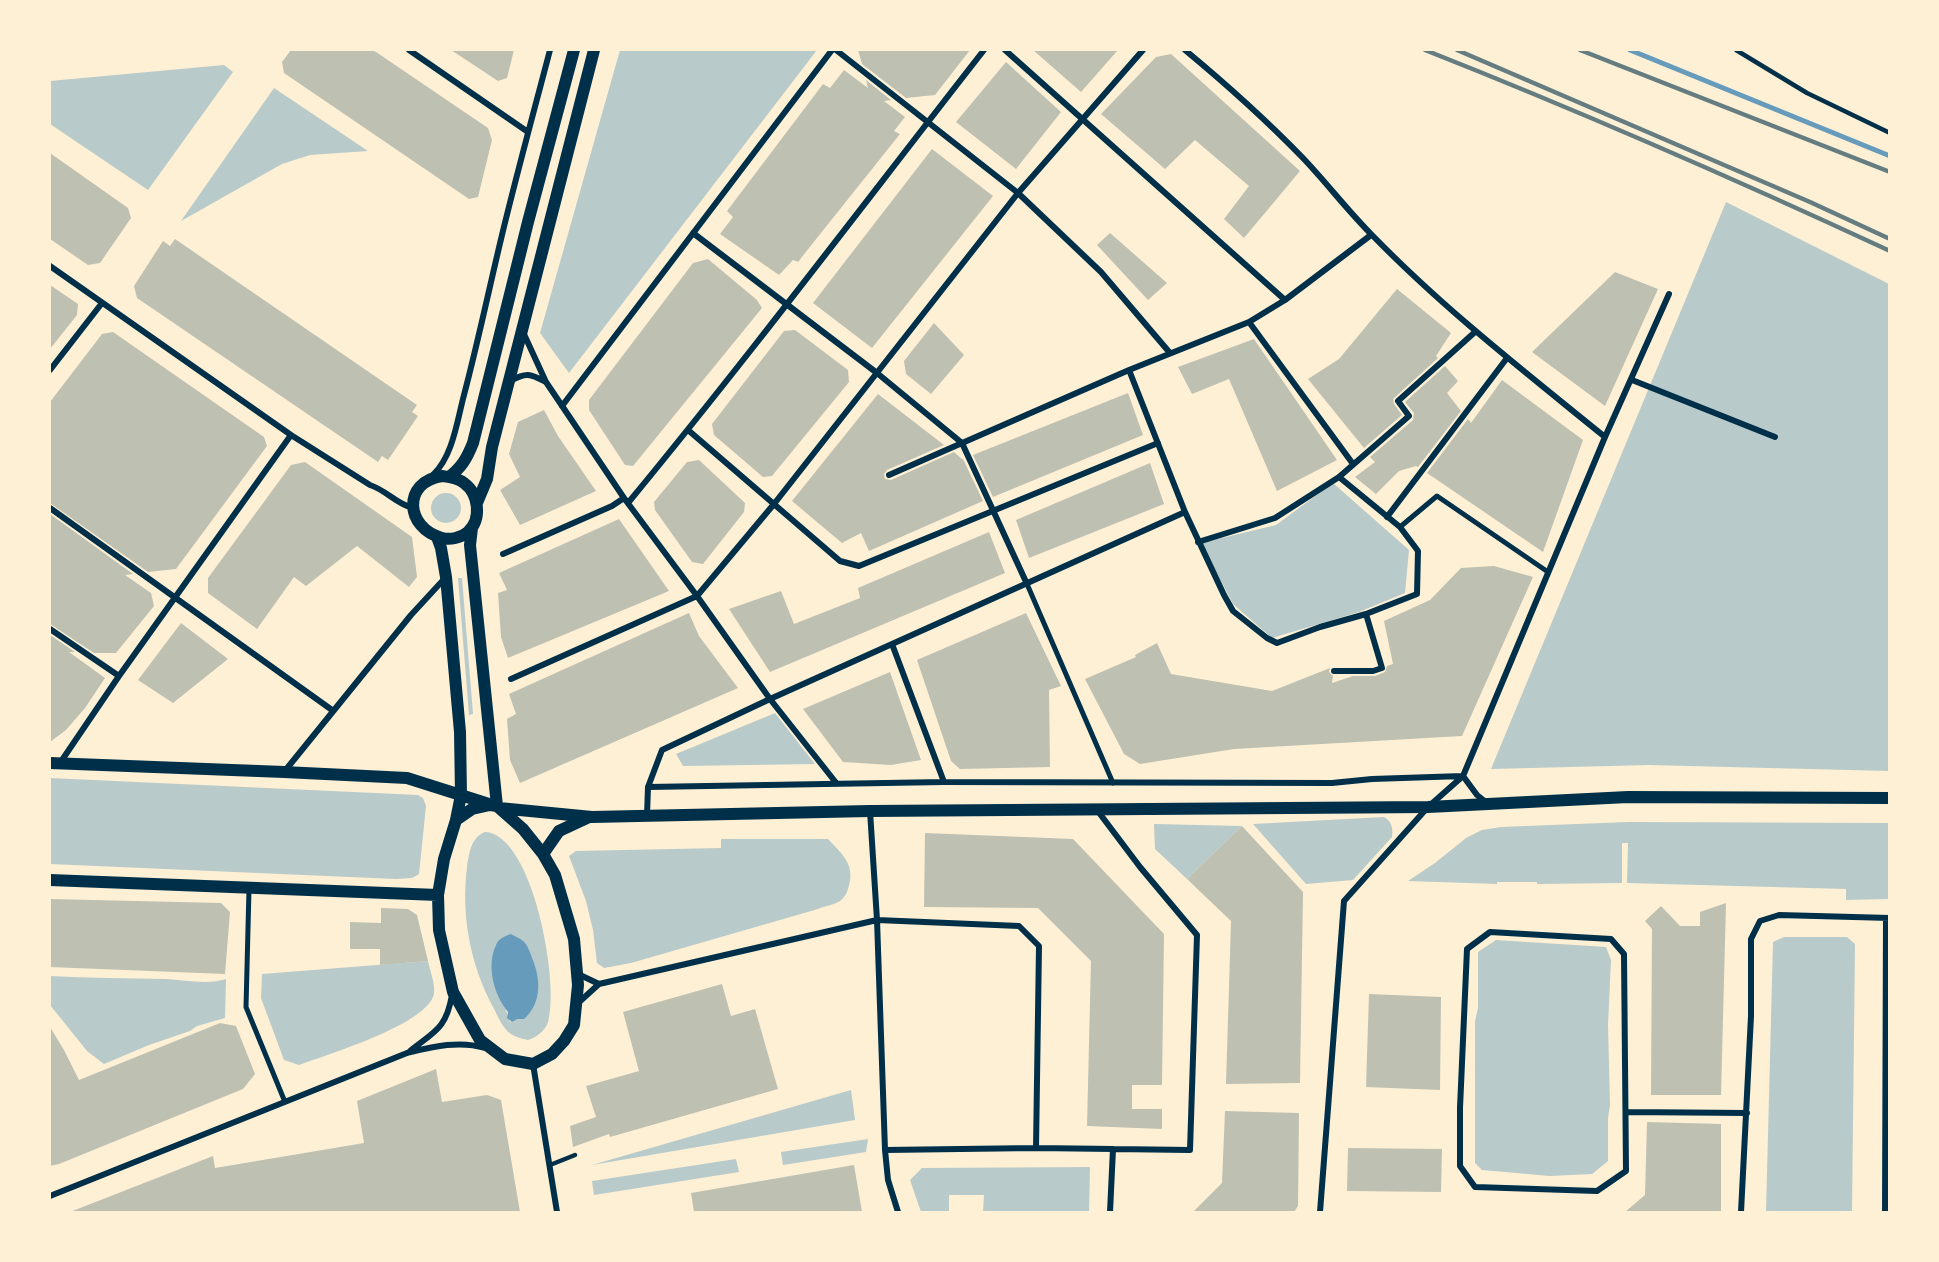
<!DOCTYPE html>
<style>
body{margin:0}
#map{position:relative;width:1939px;height:1262px;overflow:hidden;background:#fdf0d5;font-family:"Fira Sans",sans-serif}
canvas{display:block}
.frame{position:absolute;inset:0;border:51px solid #fdf0d5;pointer-events:none}
</style>
<div id="map">
<canvas width="1939" height="1262"></canvas>
<div class="frame"></div>
</div>
<script>
const ctx = document.querySelector('canvas').getContext('2d');
ctx.lineJoin = 'round';
function fillPath(path, color) { ctx.fillStyle = color; ctx.fill(path, 'evenodd'); }
function stroke(path, color, width, dash) { ctx.strokeStyle = color; ctx.lineWidth = width; ctx.lineCap = dash ? 'butt' : 'round'; ctx.setLineDash(dash || []); ctx.stroke(path); }
fillPath(new Path2D(`
 M620,50H817L569,373L540,333Z
 M224,65L233,72L148,190L50,124V81Z
 M274,88L368,151L310,155L282,164L181,221Z
 M1726,202L1889,284V771L1649,765L1491,769Z
 M1333,483L1409,550L1405,593L1359,612L1272,638L1233,604L1201,543L1276,525Z
 M431 508a15 15 0 1 1 30 0a15 15 0 1 1-30 0Z
 M458,578H462L473,714L469,715Z
 M775,713L815,764L683,766L676,754Z
 M50,778L418,795L423,798L426,806L419,874L412,878L396,879L50,864Z
 M1384,817C1392,821 1393,829 1392,837L1353,880L1306,884L1253,824Z
 M1628,822L1889,823V899L1846,900V889L1627,883L1628,843H1622V883L1537,884V882H1497V884L1408,881L1435,863L1466,838L1482,830L1501,827Z
 M1154,824L1242,826L1187,879L1155,849Z
 M485,832C533,834 560,984 548,1022C545,1031 537,1037 528,1040C523,1039 515,1037 511,1034C502,1028 498,1016 493,1007C470,964 461,915 467,867C469,854 471,837 485,832ZM496,944L514,1021L510,1022L492,972Z
 M721,839H828C843,855 856,865 848,889C847,893 844,898 840,901C834,905 824,906 818,909L631,963L604,968L597,963L593,930L586,901L569,856L576,851L721,848Z
 M1784,937H1847L1855,944L1852,1212H1766L1773,942Z
 M1496,940L1606,947L1611,960L1608,1025L1610,1105L1608,1118V1161L1592,1174L1550,1176L1482,1170L1475,1163V1021L1478,1008V952Z
 M428,961C430,971 437,988 433,997C421,1026 329,1054 299,1065L284,1060L261,998L262,974Z
 M50,976C88,978 127,978 166,979C185,980 208,985 226,979L225,1018L197,1026L190,1031L149,1045L104,1064L87,1051L50,1005Z
 M851,1090L855,1120L592,1165Z
 M868,1139L866,1152L783,1165L781,1152Z
 M736,1159L739,1172L594,1195L592,1181Z
 M1090,1167L1089,1212H983L984,1195H949V1212H921L910,1180L922,1168Z`), '#b9caca');
fillPath(new Path2D(`
 M511,934C514,936 520,938 523,941C527,944 530,952 532,958C541,979 542,1003 524,1019H517L512,1022L507,1018L508,1012C494,995 486,966 496,945C498,939 505,936 511,934Z`), '#669bbc');
stroke(new Path2D(`
 M1630,50L1890,156`), '#669bbc', 5);
fillPath(new Path2D(`
 M291,50H373L488,128L492,140L478,197L469,199L284,73L282,62Z
 M451,50H514L507,78L498,81Z
 M858,50H970L935,95L906,98L862,64Z
 M1033,50H1118L1081,92Z
 M1171,54L1300,171L1244,238L1224,219L1249,186L1195,140L1165,169L1101,114L1156,57Z
 M1006,62L1061,112L1016,169L956,122Z
 M844,70L868,88L866,80L891,100L884,101L905,117L894,131L900,134L805,253L798,262L793,260L779,275L720,234L733,217L727,211L823,84L830,88Z
 M932,149L993,196L872,348L813,303Z
 M50,153L128,208L131,218L100,263L88,265L50,239Z
 M1110,233L1167,283L1148,300L1097,245Z
 M175,239L417,405L412,412L418,416L388,460L382,456L378,462L137,298L134,286L163,241L170,246Z
 M708,259L757,300L762,308L633,466L625,465L589,410V400L693,263Z
 M1615,272L1658,289L1605,406L1532,352Z
 M50,285L78,304L77,315L50,349Z
 M1397,289L1451,333L1436,356L1438,358L1393,399L1394,404L1402,415L1364,448L1308,379L1339,359Z
 M934,323L964,355L931,394L906,374L904,361Z
 M795,330L848,370L849,382L772,476L763,477L714,435L712,424L784,331Z
 M113,332L264,437L267,446L176,569L148,572L50,503V402L102,334Z
 M1254,339L1337,460L1277,491L1229,379L1192,394L1178,367Z
 M1445,366L1458,381L1447,393L1461,411L1418,467L1416,466L1399,471L1376,494L1355,477L1375,462L1370,457L1413,420L1414,413L1405,402Z
 M1502,380L1583,440L1543,552L1427,473L1468,419L1471,423Z
 M1128,393L1143,435L993,497L973,455Z
 M878,394L944,445L887,470L884,474L885,479L891,480L954,452L962,459H963L983,501L869,551L861,533L842,543L792,501Z
 M544,410L558,436L596,491L520,525L500,490L520,477L509,454L518,422Z
 M699,460L745,503L744,512L703,564L692,562L655,510L654,502L687,462Z
 M305,462L412,537L417,577L409,587L357,546L306,586L294,577L257,629L208,593V578L291,465Z
 M1150,463L1164,504L1029,558L1016,520Z
 M50,514L133,574L125,575L151,593L154,606L116,653H94L50,624Z
 M619,519L669,591L508,658L501,637L498,593L507,590L499,573Z
 M989,532L1005,573L770,672L729,609L781,591L794,624L860,598L858,588Z
 M1494,566L1533,577L1462,736L1234,749L1140,764L1124,754L1085,679L1136,657L1135,655L1157,643L1171,674L1272,691L1330,668L1329,672L1333,676L1332,683L1353,676H1375L1385,672L1387,666L1393,664L1384,621L1430,600L1461,568Z
 M689,613L699,636L738,688L520,783L510,760L507,719L516,714L509,694Z
 M1026,613L1061,686L1049,690L1050,767L960,769L951,761L917,660Z
 M181,623L228,659L173,703L138,680Z
 M50,635L75,652H69L105,678L85,708L66,730L50,742Z
 M890,672L921,760L891,765L843,762L803,709Z
 M1242,826L1303,892L1300,1083L1226,1084L1231,921L1187,879Z
 M925,833L1073,839L1164,934L1162,1085H1132V1109H1162V1129L1087,1126L1091,961L1038,908L924,907Z
 M50,899L221,903L230,912L225,974L50,967Z
 M1726,903L1721,1095H1651L1652,929L1645,921L1661,906L1680,926H1700V912Z
 M381,908L408,909L417,915L428,961L380,965V949H350V922L381,923Z
 M722,984L731,1016L755,1009L778,1089L610,1137L609,1134L573,1147L570,1126L596,1117L586,1086L639,1071L623,1012Z
 M1369,994L1441,997L1440,1090L1366,1087Z
 M220,1023L236,1026L255,1074L243,1089L59,1164L50,1166V1027L64,1050L79,1080Z
 M436,1069L442,1102L487,1095L501,1100L520,1212H70L213,1156L215,1168L364,1143L357,1101Z
 M1225,1111L1299,1113L1298,1206L1294,1212H1193L1222,1183Z
 M1647,1122L1721,1124V1212H1625L1645,1195Z
 M1348,1148L1442,1149L1441,1192L1347,1191Z
 M854,1165L862,1212H694L691,1193Z`), '#bec0b2');
stroke(new Path2D(`
 M1736,50L1807,93L1890,133
 M550,1165L575,1155`), '#003049', 4.5);
stroke(new Path2D(`
 M1400,527L1437,496L1548,572
 M1027,584L1113,783
 M249,889L246,1007L285,1102`), '#003049', 5);
stroke(new Path2D(`
 M409,50L528,132
 M836,50L1018,193L1101,272L1170,353
 M1005,50L1285,300
 M1185,50C1226,84 1265,119 1302,157C1326,182 1347,210 1372,235C1444,309 1525,372 1605,437
 M693,233L877,373L962,443L1027,584
 M50,266L291,435L370,485C386,490 396,504 413,508
 M1249,322L1353,464
 M50,370L102,303
 M1129,370L1185,512L1224,595L1233,611L1267,638L1277,643L1320,627L1366,614
 M1632,380L1775,437
 M510,381C527,372 530,374 546,382L523,332
 M546,382L624,498L697,596L770,699L837,784
 M562,406L832,50
 M688,430L840,561L859,566L1158,443
 M433,475C453,456 457,421 464,395C478,342 489,289 502,235C517,173 534,111 550,50
 M889,475L1129,370L1249,322L1285,300L1371,235
 M628,503C750,355 866,201 984,50
 M50,508L332,710
 M1387,517L1507,358
 M1198,542L1275,518L1339,477L1409,416L1398,401L1475,332
 M503,554L612,506L624,498
 M50,629L119,676
 M892,644L944,782
 M1334,671H1373L1382,668L1366,614L1417,594L1418,551L1400,527L1339,477
 M511,679L697,596L774,504L1018,193L1143,50
 M60,763L119,676L291,435
 M284,772L411,615L446,577
 M648,787L944,782L1332,783L1372,779L1463,776L1477,795L1487,803
 M870,811L877,920L885,1150L888,1180L898,1212
 M647,815L648,787L662,750L770,699L1185,512
 M1490,932L1611,939L1624,954L1626,1171L1597,1191L1475,1187L1460,1166V1108L1467,949Z
 M578,974L599,984
 M599,984L877,920L1019,926L1039,946L1036,1148
 M577,1004L599,984
 M410,1051C435,1031 446,1029 452,995
 M533,1064L557,1212
 M1626,1112L1747,1113
 M885,1150L1036,1148L1190,1150L1197,935L1140,867L1097,810
 M50,1196L407,1053C432,1047 459,1040 485,1048
 M1110,1212L1113,1149
 M1320,1212L1344,901L1428,807L1463,776L1605,437L1669,294
 M1741,1212L1751,1016V939L1760,921L1779,915L1890,918
 M1885,1212L1886,918`), '#003049', 6);
stroke(new Path2D(`
 M442,476C449,477 458,478 464,483C479,494 482,519 468,532C461,538 450,540 442,538C405,528 402,482 442,476Z
 M449,477C462,467 467,458 473,443L528,222L574,50
 M477,503L487,479L492,447L594,50
 M472,528L470,545L497,806
 M437,537L441,548L446,577L460,732L461,795L456,820L444,859L438,895L439,930L453,992L480,1040L505,1059L533,1064L552,1054L564,1041L574,1025L578,985L574,939L555,875L543,854L523,829L497,806L490,805L472,809L456,820
 M50,763L284,772L407,778L489,804
 M499,808L592,817L870,811L1428,807L1628,797L1890,798
 M543,854L559,831L589,817
 M50,880L438,895`), '#003049', 12);
stroke(new Path2D(`
 M1425,50C1582,112 1737,180 1890,251
 M1457,50L1810,202L1890,239
 M1580,50L1890,172`), '#657d81', 4.5);
</script>
